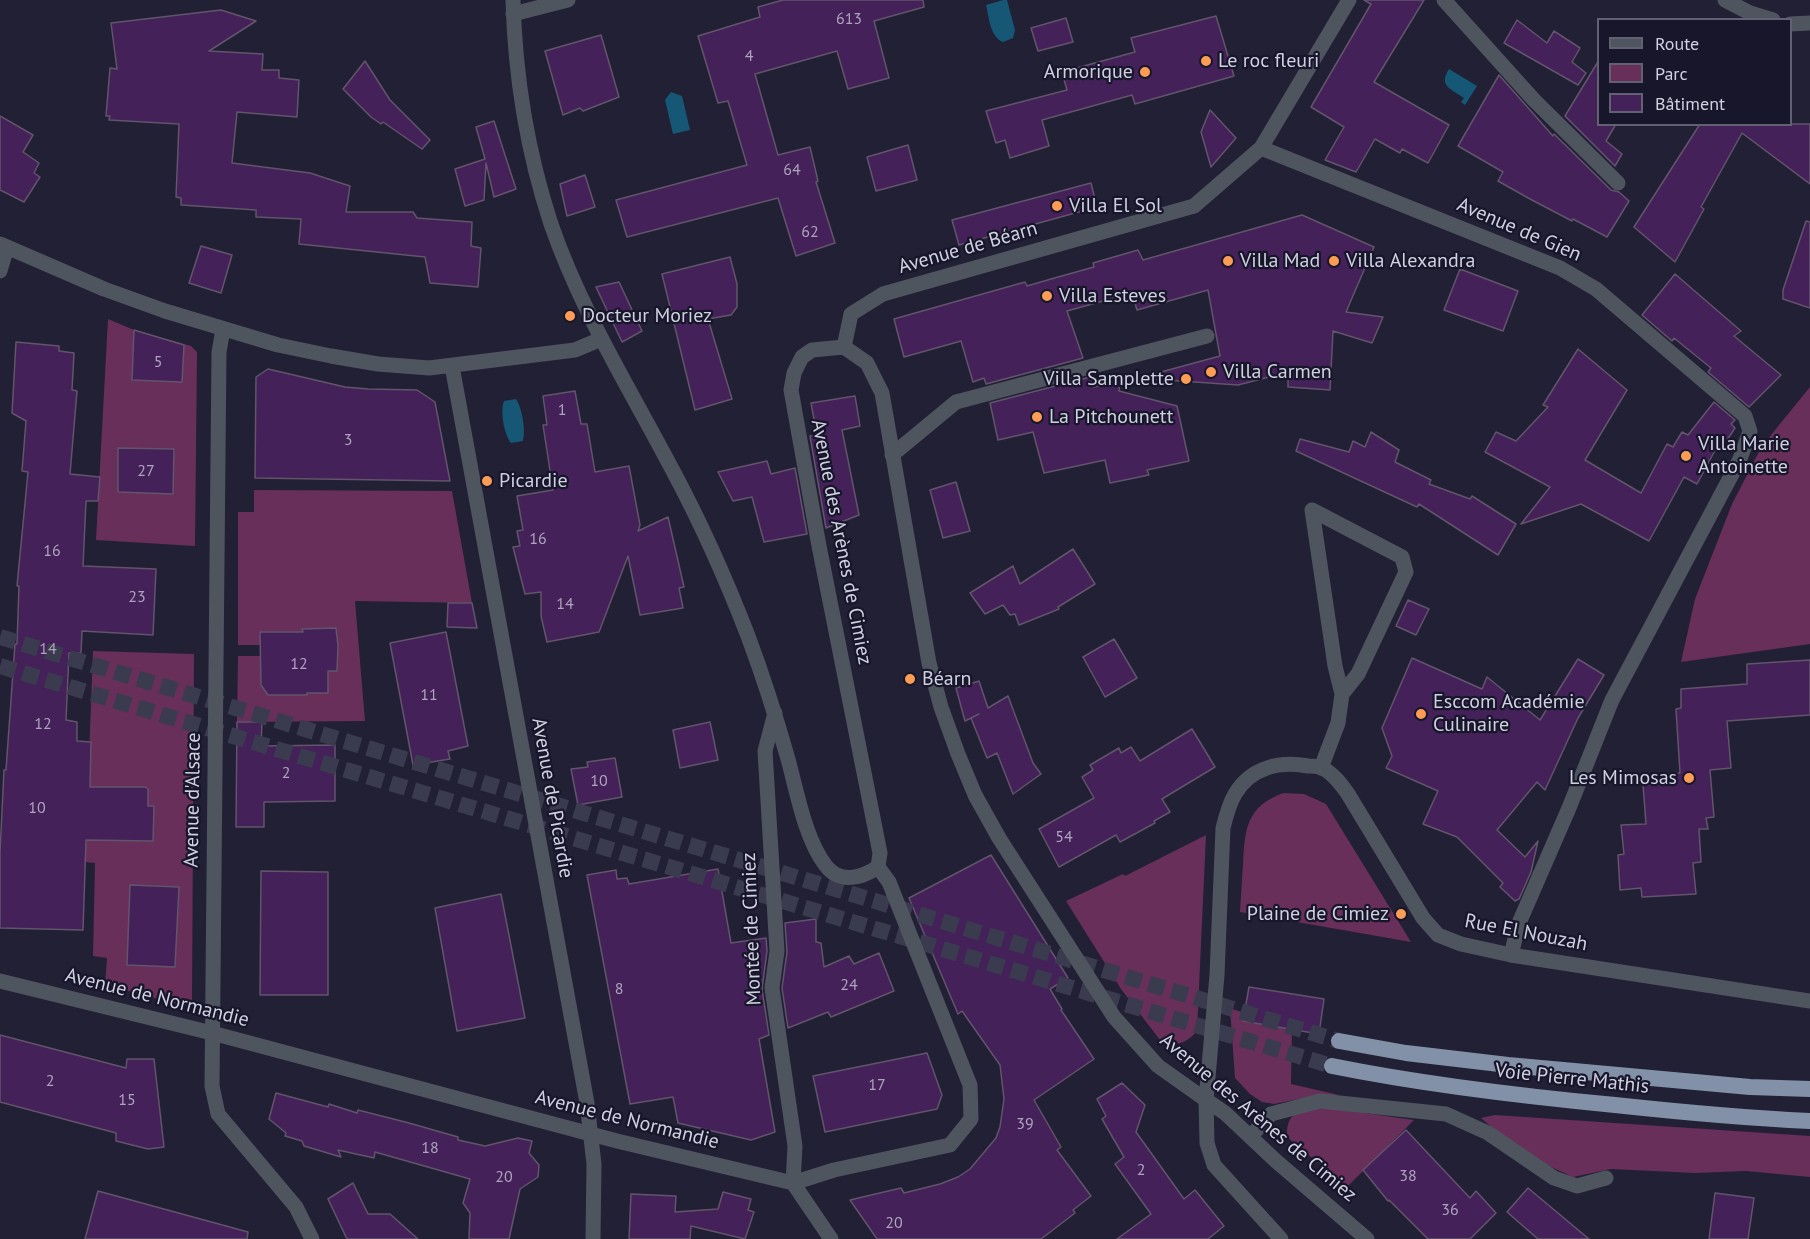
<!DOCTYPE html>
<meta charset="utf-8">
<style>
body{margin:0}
#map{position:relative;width:1810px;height:1239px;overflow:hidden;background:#212035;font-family:"PT Sans",sans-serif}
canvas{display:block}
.legend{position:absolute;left:1597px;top:18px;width:195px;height:108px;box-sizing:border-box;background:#17162b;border:2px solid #616173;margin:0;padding:8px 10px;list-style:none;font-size:18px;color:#d0d1e0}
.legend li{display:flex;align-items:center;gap:12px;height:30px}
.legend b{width:30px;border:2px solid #616173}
</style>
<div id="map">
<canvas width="1810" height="1239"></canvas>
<ul class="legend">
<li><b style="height:8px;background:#4f555f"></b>Route</li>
<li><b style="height:16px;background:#682f5a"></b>Parc</li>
<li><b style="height:16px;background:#442158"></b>Bâtiment</li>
</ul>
</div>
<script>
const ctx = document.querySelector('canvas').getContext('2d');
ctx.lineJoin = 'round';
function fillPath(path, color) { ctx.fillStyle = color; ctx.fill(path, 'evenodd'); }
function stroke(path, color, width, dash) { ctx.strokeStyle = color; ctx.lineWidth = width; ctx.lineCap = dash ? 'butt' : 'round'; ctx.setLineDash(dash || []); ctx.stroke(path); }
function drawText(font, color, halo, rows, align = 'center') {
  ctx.font = font + ' "PT Sans",sans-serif'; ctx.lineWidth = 4.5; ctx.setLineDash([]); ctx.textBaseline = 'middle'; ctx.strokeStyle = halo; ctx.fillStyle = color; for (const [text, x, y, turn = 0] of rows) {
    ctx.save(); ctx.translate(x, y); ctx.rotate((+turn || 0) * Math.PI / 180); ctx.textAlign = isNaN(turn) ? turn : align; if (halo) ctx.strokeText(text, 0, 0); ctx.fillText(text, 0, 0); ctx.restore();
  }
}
fillPath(new Path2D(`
 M108,319L134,330L191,346L197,352L195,546L96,540Z
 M1810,387V644L1681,662L1695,599L1732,504L1762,446Z
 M254,490L452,491L472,603L355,601L365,721L237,722L238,656H261L262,687L268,694L306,695L307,693L328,692V671H337L338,646L336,628L303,629V632H260V645H238V512H254Z
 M93,651L194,654L192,1003L186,1006L105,985L107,958L93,956L95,863L85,862ZM131,885L178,887L175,967L141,965Z
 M1283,793L1304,794L1326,804L1411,942L1240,912C1241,896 1242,880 1243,864C1245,829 1246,807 1283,793Z
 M1206,835L1197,1031C1186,1044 1175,1047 1160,1040L1121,989L1066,901L1123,874L1125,876Z
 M1230,1008L1292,1030L1291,1084L1339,1095L1304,1098L1274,1104L1262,1102L1250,1094L1235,1078Z
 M1329,1108L1414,1120L1347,1187L1287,1137C1286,1107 1305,1110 1329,1108Z
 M1495,1115L1810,1136V1177L1746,1171L1695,1173L1611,1169L1573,1177L1549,1166L1502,1136L1481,1118Z`), '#682f5a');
fillPath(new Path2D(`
 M1003,0H1007L1015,30L1013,38L1003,42C990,37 989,17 986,5Z
 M1449,69L1477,86L1465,105L1461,102L1464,98C1451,89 1438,86 1449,69Z
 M671,92L682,96L690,130L673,134L665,100Z
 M516,399C522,408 526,430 523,441L511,443C504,434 500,411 504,401Z`), '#155775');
const building = new Path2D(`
 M783,0H923L924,7L874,21L889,78L848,89L837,51L755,74L778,155L810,147L818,181L816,182L835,243L796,256L778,198L627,237L616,200L747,165L728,101L718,103L698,36L760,17L758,7Z
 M1364,0H1424L1374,82L1449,125L1428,163L1402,149L1400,153L1375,139L1356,172L1325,160L1344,127L1311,107L1371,4Z
 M221,10L256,21L209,51L263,54L262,70H279V78L299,80L297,117L237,112L232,163L310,173L350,186L346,212H413L417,218L472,222L471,246L481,248L478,287L430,283L425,257L299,244L301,219L256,217V210L181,205V198L176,197L179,124L109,120L110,116H106L110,68L117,69L111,23Z
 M1216,16L1234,76L1135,104L1132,95L1042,120L1049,146L1010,158L1005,140L996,143L986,111L1067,90L1062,72L1135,52L1131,38Z
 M1066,18L1073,42L1038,51L1031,28Z
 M1517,20L1547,43L1554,31L1580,48L1572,62L1586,73L1578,85L1504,43Z
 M601,35L619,97L583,111L580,108L563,115L545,51Z
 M1599,60V124H1616L1606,141L1622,154L1615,166L1565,116Z
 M365,61L390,100L430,140L422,149L383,122L381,124L371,117L343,89Z
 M1499,75L1553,136L1554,134L1611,190L1619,192L1629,201L1607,237L1573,219L1572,221L1530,199L1498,181L1503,172L1458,146Z
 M1210,110L1236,138L1211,167L1201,132Z
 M0,116L33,135L23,152L39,163L34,173L40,177L24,202L0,190Z
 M494,121L516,189L494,197L486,163L484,200L465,206L455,169L485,159L476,127Z
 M1700,124H1810V184L1742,133L1701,207L1704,209L1675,262L1634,227Z
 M908,145L917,180L876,191L867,157Z
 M585,175L595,207L567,216L560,184Z
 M1091,183L1097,207L959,245L952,220Z
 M1302,215L1374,247L1346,312L1383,317L1372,343L1333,331L1330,390L1288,387V372L1238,385L1151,379L1150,375L1220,356L1208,290L1137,310L1132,293L1067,311L1083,358L986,384L984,378L973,382L961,341L904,357L894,319L1025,282L1027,286L1058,277L1094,267L1093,263L1138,250L1143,260Z
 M1806,221L1810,222V308L1783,299V290Z
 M201,246L232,255L221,293L189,283Z
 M730,257L737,284V307L731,315L708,319L732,399L695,410L662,274Z
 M1460,269L1518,291L1503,331L1444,310Z
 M1675,274L1741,331L1734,336L1781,375L1749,407L1708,372L1711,368L1674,338L1672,341L1642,315Z
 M619,282L642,331L622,342L596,287Z
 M134,330L184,345L182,382L132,380Z
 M16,342L59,346V351L74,353L72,390L77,391L70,474L100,477L98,501H86L83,566L156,569L153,635L82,631L81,653H69L66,720L77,722V741L91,742L90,787H145L148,789V806H154L153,841L86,840L83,930L0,928V853L4,770H6L15,644H17L19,586H17L28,472L22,471L26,421L12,413Z
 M1578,349L1627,390L1585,460L1641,493L1667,444L1673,447L1682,432L1688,435L1714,402L1735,420L1731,424L1735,428L1723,446L1719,443L1697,484L1684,477L1649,541L1581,504L1521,524L1550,487L1485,452L1496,432L1516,441L1548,407L1543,405Z
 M268,369L345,387L368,389L417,390L435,402L450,481L255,478L256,377Z
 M1090,377L1093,387L1120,382L1119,391L1177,406L1189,461L1147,470L1149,475L1110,483L1105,460L1044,473L1033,432L998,440L990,403Z
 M575,391L581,424H587L595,472L629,466L640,525L638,531L668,517L684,587L679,588L683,608L640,615L628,556L599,632L547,642L541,616V592L525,594L513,547L520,546L517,531L523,530L517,496L553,490L543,425H547L543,396Z
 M855,396L860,426L842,430L859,515L826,528L810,436L817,435L811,403Z
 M1371,432L1399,450L1395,462L1431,480L1429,484L1470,499L1472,496L1516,524L1498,555L1419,504L1417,507L1296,451L1300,439L1349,452L1353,441L1365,447Z
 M118,448L174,449L173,494L118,492Z
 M767,461L771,474L795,468L807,534L764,542L752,497L733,501L718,472Z
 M956,482L970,531L943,538L930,490Z
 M1073,549L1095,584L1058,607L1059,609L1019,625L1015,614L1010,615L1003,605L985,614L970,593L1013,566L1020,584Z
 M1408,600L1429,609L1416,635L1396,626Z
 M448,603H472L477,628L447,627Z
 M336,628L338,646L337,671H328V693H307V695H268L261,685L260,632H303L302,629Z
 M446,632L468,746L448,751L450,759L413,765L390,643Z
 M1114,639L1137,678L1105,697L1083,657Z
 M1412,658L1482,689L1487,677L1540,720L1578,659L1604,675L1578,718L1545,790L1537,782L1497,830L1525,857L1538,841L1531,872L1519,899L1515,901L1500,887L1503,883L1457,837L1423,824L1438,791L1386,768L1392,756L1382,728Z
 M1810,660V715L1727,721L1731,768L1710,770L1714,817L1706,818L1708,829H1699L1701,862L1693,863L1696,894L1642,897L1641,888L1620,890L1618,855L1624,854L1621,825L1646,824L1643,785L1667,783L1666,774L1680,773L1676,709L1681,708V689L1747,684V664Z
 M979,681L988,708L1008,696L1033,763L1041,774L1013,794L997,753L987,758L971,718L979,714L965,721L956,688Z
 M237,722H262L261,746L335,745V801L264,802V827H236Z
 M710,722L718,760L680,768L673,730Z
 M1192,729L1215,767L1162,799L1170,812L1154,821L1155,823L1120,842L1116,835L1059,867L1039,829L1094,798L1082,777L1093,770L1090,765L1119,748L1121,753L1131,747L1140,761Z
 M615,758L622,797L578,805L571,769L588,767L587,762Z
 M991,855L1068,978L1050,989L1062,1009L1061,1010L1094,1059L1034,1100L1061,1147L1057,1150L1091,1196L1073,1210L1075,1213L1041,1239H877L850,1200L901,1188L904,1193L940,1184L958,1177L970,1169L996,1138L1000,1127L1004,1099L1000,1065L962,1011L958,1014L909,898Z
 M718,869L731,943L766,938L767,951L762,989L769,1035L759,1039L775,1132L751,1140L678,1123L673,1097L630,1104L587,875L616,870L617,879L627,878L629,884Z
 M261,871L328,872V995H260Z
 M130,885L179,887L175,967L127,965Z
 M501,894L525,1018L457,1031L435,908Z
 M816,919V942L821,943L824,967L849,956L854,964L879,953L894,991L831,1017L828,1012L788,1028L782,988L787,952L785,923Z
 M1249,987L1324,999L1319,1034L1243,1021Z
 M0,1035L126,1068L127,1059H154L164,1147L148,1149L116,1141V1133L0,1102Z
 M927,1053L942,1095L937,1109L825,1132L813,1076Z
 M1122,1083L1145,1105L1136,1132L1184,1199L1195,1190L1224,1226L1208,1239H1117L1151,1214L1115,1164L1124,1157L1102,1119L1106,1116L1097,1099Z
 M276,1093L328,1107L329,1104L357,1113L358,1110L409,1123L458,1137V1140L485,1146L518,1138L532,1141L529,1153L539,1165L538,1177L520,1189L509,1239H469L470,1213L463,1203L470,1179L375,1152L374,1158L338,1150L341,1157L304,1146L302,1141L285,1136L286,1133L269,1119Z
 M1406,1130L1470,1198L1476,1191L1496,1213L1470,1239H1428L1389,1200L1388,1201L1363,1170Z
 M353,1183L368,1214H390L418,1239H347L328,1199Z
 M1528,1188L1589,1239H1538L1507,1212Z
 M98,1191L248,1232L247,1239H85Z
 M723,1192L751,1199L748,1210L754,1212L745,1239L691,1226L690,1239H629L631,1194L676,1196L675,1212L718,1209Z
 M1715,1193L1754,1198L1748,1239H1709Z`);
fillPath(building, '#442158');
stroke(building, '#62546b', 1.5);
stroke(new Path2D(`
 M0,637L1339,1041
 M0,666L1332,1066`), '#3b3b4f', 16, [16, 8]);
stroke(new Path2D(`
 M1444,0L1534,100L1618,183
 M1725,0L1750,13L1773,20
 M513,14L568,0
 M1790,24L1810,23
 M1261,148L1560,268L1596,289L1745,416L1750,431L1740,459L1612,700L1569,808L1519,923L1511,955
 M0,244L104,289L165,311L278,345L331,356L378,364L429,368L575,350L601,339
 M0,271L7,247
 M223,329L219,352L212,1086L218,1114L296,1207L312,1239
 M844,347L851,314L883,294L1194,206L1261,148L1349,0
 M452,366L587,1103L594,1164L593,1239
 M892,455L956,402L1207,336
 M775,713L765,751L777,951L772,988L795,1146L793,1183L831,1239
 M1321,768L1338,723L1342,694L1335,666L1312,510L1402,557L1406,572L1358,674L1342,694
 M0,981L212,1033L617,1141L793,1183L834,1170L950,1145L971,1119L970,1085L889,882L878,867
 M1206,1100L1225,1113L1276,1161L1367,1239
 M1206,1100L1207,1143L1214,1165L1281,1239
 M1251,1136L1271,1114L1320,1101L1446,1114L1488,1133L1554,1178L1577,1186L1606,1178`), '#4f555f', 15);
stroke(new Path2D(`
 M513,0C515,75 528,154 551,224C581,311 630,389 672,469C701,523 726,579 748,636C763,676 776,717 788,759C797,792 805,839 826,866C840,884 862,878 878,867L880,853L819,546L791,390L794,373L802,357L812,350L844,347L867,363L882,393L929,663L941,707L958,754L975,795L999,838L1114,1017L1158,1066L1206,1100L1217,975L1223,828C1226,816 1229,804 1235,794C1251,767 1280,761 1308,766C1312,766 1318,766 1322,768C1333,773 1341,784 1348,794L1423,918L1438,935L1461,944L1511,955L1810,1001`), '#4f555f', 15);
stroke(new Path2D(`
 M1339,1041L1406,1053L1508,1065L1750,1087L1810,1089
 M1332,1066C1426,1085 1520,1096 1615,1105C1680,1112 1745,1118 1810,1121`), '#8291a8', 16);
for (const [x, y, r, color] of [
 [1206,61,6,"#fd9d55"],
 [1145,72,6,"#fd9d55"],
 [1057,206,6,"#fd9d55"],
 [1228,261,6,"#fd9d55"],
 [1334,261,6,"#fd9d55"],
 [1047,296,6,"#fd9d55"],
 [570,316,6,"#fd9d55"],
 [1211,372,6,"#fd9d55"],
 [1186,379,6,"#fd9d55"],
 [1037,417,6,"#fd9d55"],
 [1686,456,6,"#fd9d55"],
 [487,481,6,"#fd9d55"],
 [910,679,6,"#fd9d55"],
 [1421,714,6,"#fd9d55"],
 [1689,778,6,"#fd9d55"],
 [1401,914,6,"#fd9d55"]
]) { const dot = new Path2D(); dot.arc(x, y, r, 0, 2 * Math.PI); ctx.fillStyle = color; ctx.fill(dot); stroke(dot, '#17162b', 2); }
drawText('16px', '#ada5be', null, [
 ["613",849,19],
 ["4",749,56],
 ["64",792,170],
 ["62",810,232],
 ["5",158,362],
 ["1",562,410],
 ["3",348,440],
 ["27",146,471],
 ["16",538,539],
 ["16",52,551],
 ["23",137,597],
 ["14",565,604],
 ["14",48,649],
 ["12",299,664],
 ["11",429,695],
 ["12",43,724],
 ["2",286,773],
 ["10",599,781],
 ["10",37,808],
 ["54",1064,837],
 ["24",849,985],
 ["8",619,989],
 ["2",50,1081],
 ["17",877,1085],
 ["15",127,1100],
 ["39",1025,1124],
 ["18",430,1148],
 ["2",1141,1170],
 ["38",1408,1176],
 ["20",504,1177],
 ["36",1450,1210],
 ["20",894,1223]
]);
drawText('20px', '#d0d1e0', '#17162b', [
 ["Le roc fleuri",1218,61],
 ["Armorique",1133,72,"right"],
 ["Villa El Sol",1069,206],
 ["Villa Mad",1240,261],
 ["Villa Alexandra",1346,261],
 ["Villa Esteves",1059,296],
 ["Docteur Moriez",582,316],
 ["Villa Carmen",1223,372],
 ["Villa Samplette",1174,379,"right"],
 ["La Pitchounett",1049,417],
 ["Villa Marie",1698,444],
 ["Antoinette",1698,467],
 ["Picardie",499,481],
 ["Béarn",922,679],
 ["Esccom Académie",1433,702],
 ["Culinaire",1433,725],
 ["Les Mimosas",1677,778,"right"],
 ["Plaine de Cimiez",1389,914,"right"]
], 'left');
drawText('20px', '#d0d1e0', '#17162b', [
 ["Avenue de Gien",1519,230,23],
 ["Avenue de Béarn",968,248,-16],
 ["Avenue des Arènes de Cimiez",841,542,79],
 ["Avenue de Picardie",552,798,80],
 ["Avenue d'Alsace",193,800,-89],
 ["Montée de Cimiez",752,929,-92],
 ["Rue El Nouzah",1526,933,11],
 ["Avenue de Normandie",157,998,14],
 ["Voie Pierre Mathis",1572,1079,6],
 ["Avenue des Arènes de Cimiez",1258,1118,40],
 ["Avenue de Normandie",627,1120,14]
]);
</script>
